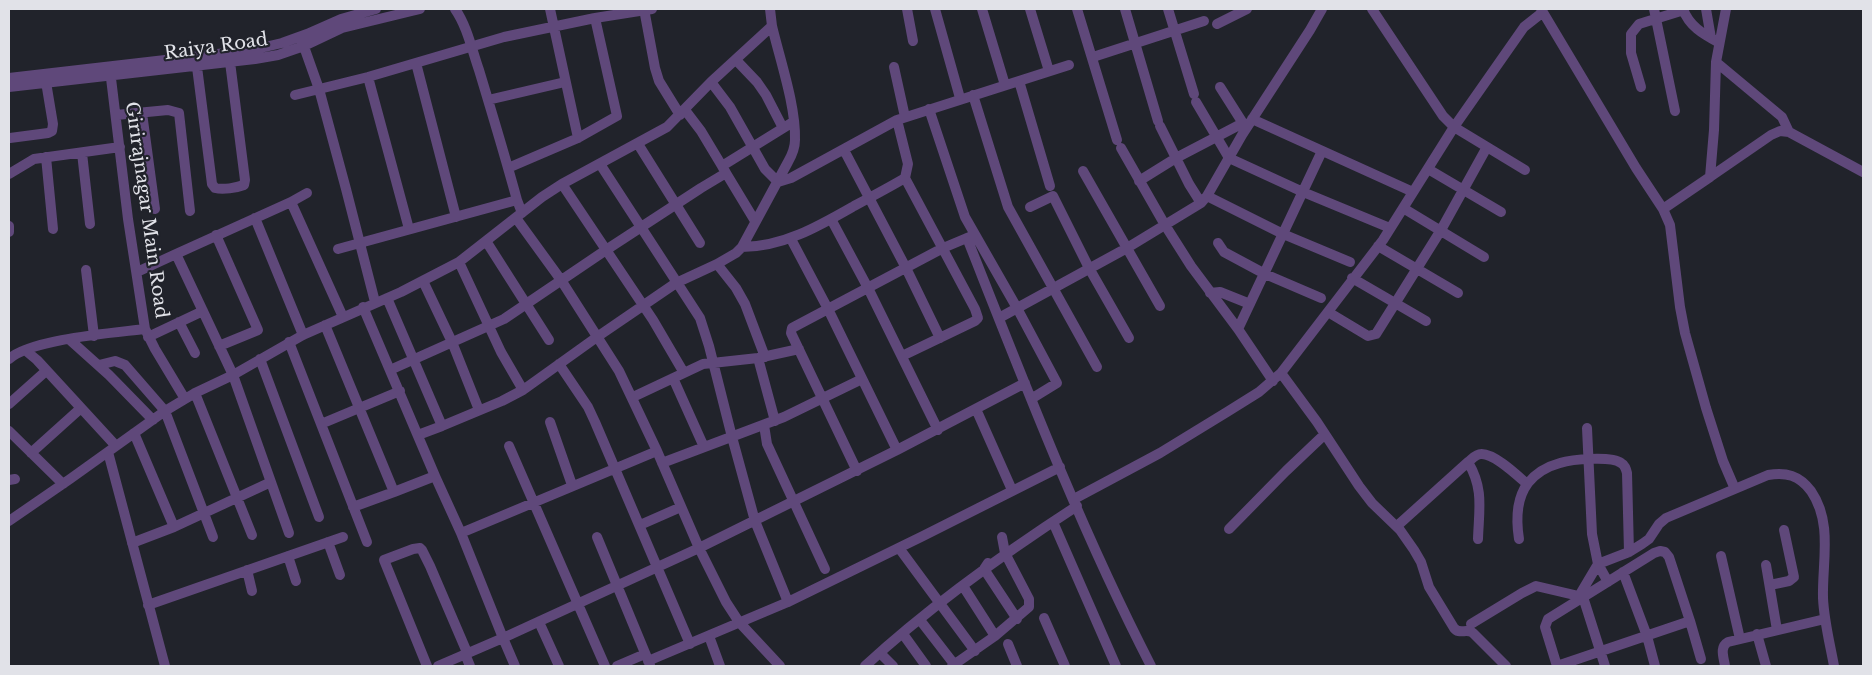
<!DOCTYPE html>
<style>
body{margin:0}
#map{position:relative;width:1872px;height:675px;overflow:hidden;background:#21232b;font-family:"Libre Baskerville",serif}
canvas{display:block}
.frame{position:absolute;inset:0;border:10px solid #e1e2e8;pointer-events:none}
</style>
<div id="map">
<canvas width="1872" height="675"></canvas>
<div class="frame"></div>
</div>
<script>
const ctx = document.querySelector('canvas').getContext('2d');
ctx.lineJoin = 'round';
function stroke(path, color, width, dash) { ctx.strokeStyle = color; ctx.lineWidth = width; ctx.lineCap = dash ? 'butt' : 'round'; ctx.setLineDash(dash || []); ctx.stroke(path); }
function drawText(font, color, halo, rows, align = 'center') {
  ctx.font = font + ' "Libre Baskerville",serif'; ctx.lineWidth = 4.5; ctx.setLineDash([]); ctx.textBaseline = 'middle'; ctx.strokeStyle = halo; ctx.fillStyle = color; for (const [text, x, y, turn = 0] of rows) {
    ctx.save(); ctx.translate(x, y); ctx.rotate((+turn || 0) * Math.PI / 180); ctx.textAlign = isNaN(turn) ? turn : align; if (halo) ctx.strokeText(text, 0, 0); ctx.fillText(text, 0, 0); ctx.restore();
  }
}
stroke(new Path2D(`
 M455,9C467,26 472,50 479,70C492,113 505,156 517,200L522,213
 M550,9L578,138
 M644,9L655,68L659,81L680,115
 M907,9L913,41
 M935,9L960,98
 M982,9L1005,85
 M1030,9L1049,71
 M1077,9L1117,140
 M1125,9L1158,121
 M1168,9L1194,94
 M1372,9L1443,116L1454,127L1525,170
 M1541,9L1636,168L1663,209L1670,225L1680,307L1685,333L1706,408L1723,461L1735,489
 M1654,9L1675,111
 M1683,9C1689,26 1703,34 1718,42
 M1706,9L1711,38
 M1217,24L1247,9
 M302,41L319,89L346,189L375,302
 M1093,57L1204,21
 M736,60L757,82L766,95L783,128
 M1716,62L1782,117L1789,132
 M416,63L456,217
 M197,67L212,184L215,188C223,190 236,188 244,185L245,180L230,62
 M894,67L905,117
 M110,70L128,219L145,329L155,349L185,399
 M368,77L409,229
 M9,78L252,50L282,43L307,34L341,19L376,9
 M1019,81L1050,186
 M711,82L730,107L765,169L778,182L791,178L897,120L1069,65
 M9,87L255,59L278,55L304,46L342,28L420,9
 M1220,87L1246,128
 M1641,87L1631,53V34L1639,24L1684,10
 M295,95L368,77L504,37L595,18L652,9
 M973,95L1008,207L1097,367
 M488,100L565,82
 M1196,102L1229,158L1303,192L1390,228
 M929,109L965,217L1017,308L1057,383L1031,399
 M685,110L701,131L722,166
 M142,113L155,209
 M116,115L168,110L179,113L190,211
 M1252,119L1413,192
 M1160,126L1189,184L1201,203
 M10,138L48,133L52,131L53,124L46,82
 M638,144L700,243
 M1121,148L1165,225L1191,266L1238,329L1273,381
 M844,150L906,268L940,338
 M82,153L90,224
 M46,157L53,229
 M600,164L700,318L709,346L732,437L755,521L788,602
 M508,168L578,138L617,116L595,18
 M1428,169L1501,212
 M1083,171L1160,306
 M726,173L755,221
 M9,174L34,159L120,147
 M1710,177L1771,135L1780,131L1789,132L1863,172
 M1139,181L1176,158L1243,123
 M562,184L653,320L684,373
 M1207,196L1283,234L1350,262
 M291,202L307,193
 M1030,207L1053,196L1089,268L1129,338
 M1403,208L1484,257
 M1663,209L1710,177L1714,130L1716,62L1726,9
 M255,218L303,335
 M516,218L561,280L619,371L657,451L699,548L726,602L739,622L780,666
 M831,219L868,288L938,430
 M9,226V232
 M216,235L258,330L219,346
 M967,238C1024,382 1080,528 1151,666
 M791,239L828,309L897,450
 M486,241L549,340
 M1218,243L1224,252L1265,274L1321,298
 M1378,246L1458,293
 M742,247C783,247 819,226 854,206C871,197 888,188 905,178L908,164L897,120
 M338,249L517,200
 M459,262L501,352L523,390
 M717,264L736,288L745,304L765,357
 M86,270L94,336
 M137,272L176,254
 M1352,278L1426,321
 M423,281L452,342L479,410
 M1210,293L1220,292L1250,304
 M387,298L442,426L418,435
 M363,307L435,476L394,492
 M1328,312L1368,336L1376,334L1441,230L1487,147
 M999,318L1127,248L1201,203L1207,196L1242,135L1310,30L1322,9
 M179,322L195,353
 M325,325L394,492L353,507
 M1238,329L1322,151
 M148,337L203,311
 M70,340L109,375L153,420
 M289,342L367,542
 M25,350L37,360L116,446
 M902,356L975,321L978,318L975,309L905,178
 M758,358L775,421
 M9,359C31,339 113,333 145,329
 M260,359L319,517
 M559,364L588,407L595,422L690,644
 M99,365L115,361L125,365L165,411L213,537
 M390,370L504,319L606,250L701,188L726,173L722,166L793,122
 M1281,373L1317,422L1359,486L1372,503L1400,530L1414,550L1421,562L1429,587L1454,628C1459,635 1467,628 1473,633L1506,666
 M673,378L704,447
 M195,393L252,535
 M633,397L703,364L758,358L799,349
 M9,404L46,371
 M976,409L1012,490
 M550,422L572,485
 M321,424L400,391
 M764,425L767,444L825,569
 M442,426L502,401L523,390L597,337L676,283L717,264L736,253L742,247L788,162C792,155 795,148 795,140C796,106 780,60 772,26
 M1587,428L1592,534L1598,564L1608,582
 M9,431L63,484
 M134,433L174,527
 M509,446L605,666
 M108,452L165,666
 M31,453L81,408
 M1468,462C1484,489 1479,509 1478,539
 M662,463L784,417L862,379
 M857,471L791,333L792,328L943,248L974,235
 M435,476L461,533L503,638L438,666
 M9,480L15,479
 M1074,499L1160,453L1227,412L1259,392L1281,373L1383,240L1454,127L1524,27L1543,12
 M9,521L70,479L165,411L195,393L233,375L303,335L401,292L459,262L542,197L562,184L667,127L711,82L772,26L770,9
 M1053,522L1116,666
 M640,525L681,507
 M1397,526L1468,462C1472,459 1476,454 1481,454C1494,453 1518,476 1527,484
 M1229,529L1286,471L1325,434
 M289,533L233,375L176,254L291,202L343,317
 M461,533L657,451
 M597,537L650,665
 M1519,539C1516,520 1516,499 1528,483C1536,473 1549,466 1560,463C1572,459 1612,456 1621,463C1625,465 1626,469 1627,473L1629,552
 M328,542L340,575
 M132,543L174,527L271,482
 M899,548L975,651
 M288,556L296,581
 M1721,556L1740,639
 M988,563L984,569L1017,619
 M1766,565L1777,630
 M247,570L252,591
 M1623,572L1647,636L1655,666
 M1770,585L1789,581L1794,577L1784,530
 M963,586L995,636
 M1579,596L1598,564L1629,552L1642,544L1649,539L1659,524L1666,518L1768,475C1786,472 1799,475 1811,491C1833,523 1822,562 1823,598C1824,621 1830,644 1834,666
 M148,605L343,537
 M1044,618L1065,666
 M920,620L954,664
 M539,622L559,666
 M1471,624L1522,593L1536,586L1583,597L1605,666
 M903,634L926,666
 M1757,634L1766,666
 M709,636L720,666
 M1008,644L1017,666
 M880,653L893,666
 M648,661L788,602L923,536L1060,467
 M427,666L384,560L413,549L420,548L422,550L430,566L466,650L465,654L470,666
 M515,666L503,638L699,548L897,450L1025,383
 M617,666L645,654
 M865,666C930,606 1003,554 1077,506
 M952,666L995,636L1029,607V599L1005,553L1002,537
 M1557,666L1545,627L1548,619L1654,553L1660,551L1665,552L1669,557L1690,621L1701,659
 M1557,666L1690,621
 M1725,666C1724,658 1719,647 1728,642L1825,619`), '#5f487a', 10);
drawText('18px', '#e1e2e8', '#21232b', [
 ["Raiya Road",216,47,-8],
 ["Girirajnagar Main Road",146,210,82]
]);
</script>
